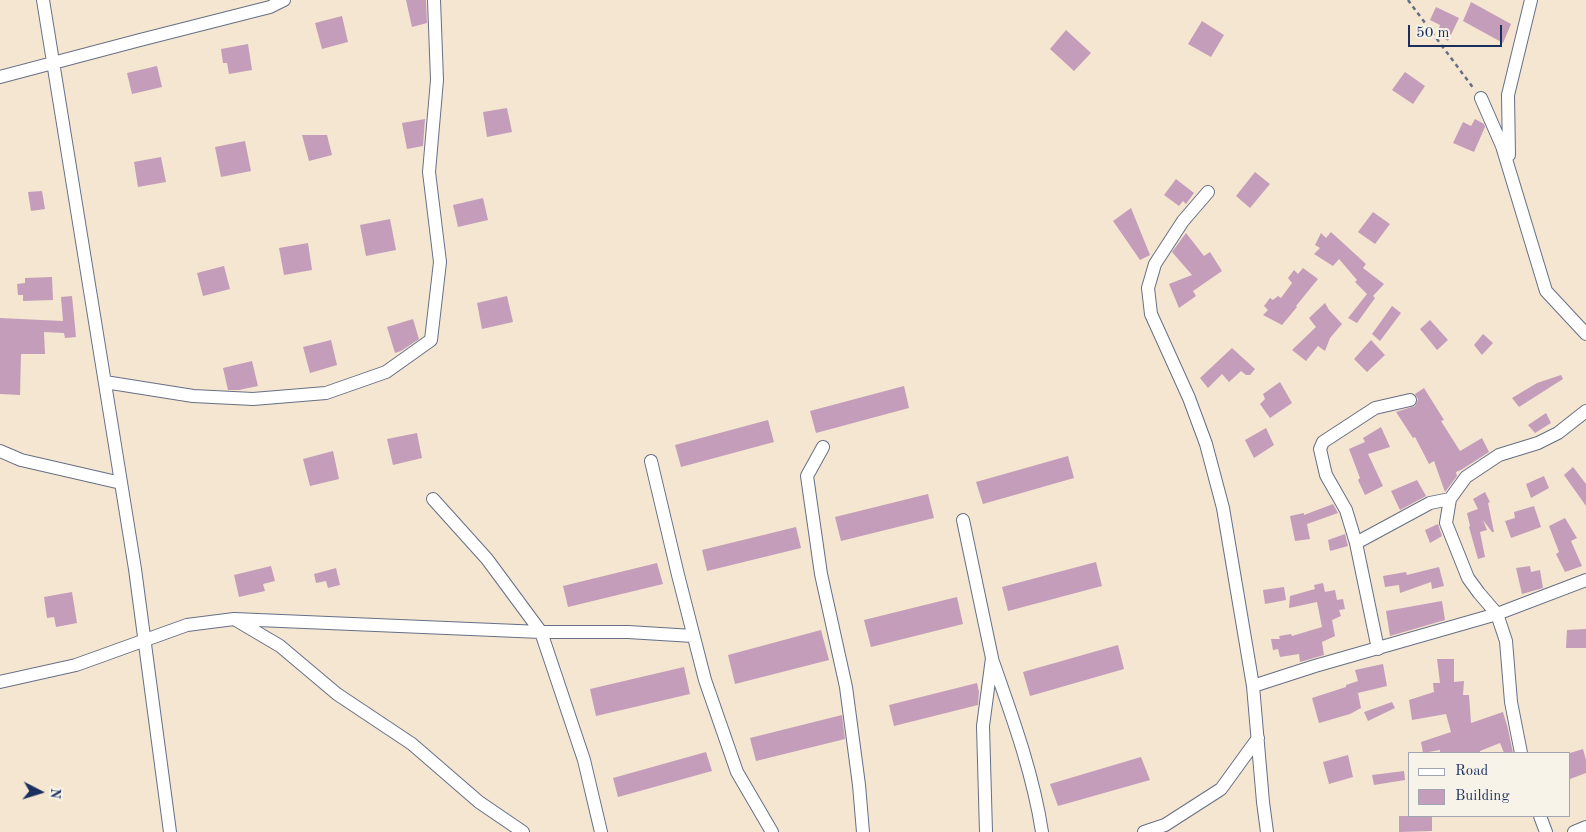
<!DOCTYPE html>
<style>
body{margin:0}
#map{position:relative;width:1586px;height:832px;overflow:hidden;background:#f4e6d0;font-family:"Old Standard TT",serif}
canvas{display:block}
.legend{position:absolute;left:1408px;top:752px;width:162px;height:65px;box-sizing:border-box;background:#f7f3e8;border:1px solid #9fa5b1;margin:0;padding:6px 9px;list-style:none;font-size:15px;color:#1b2f5e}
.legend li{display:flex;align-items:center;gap:10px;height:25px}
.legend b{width:25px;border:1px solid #9fa5b1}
.north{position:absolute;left:15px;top:767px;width:50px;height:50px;-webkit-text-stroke:4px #f7f3e8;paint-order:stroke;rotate:95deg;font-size:14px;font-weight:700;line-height:20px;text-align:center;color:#1b2f5e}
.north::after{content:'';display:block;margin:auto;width:18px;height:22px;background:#1b2f5e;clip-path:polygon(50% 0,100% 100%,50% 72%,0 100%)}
.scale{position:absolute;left:1408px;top:25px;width:94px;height:22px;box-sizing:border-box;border:2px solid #1b2f5e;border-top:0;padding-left:6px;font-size:15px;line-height:18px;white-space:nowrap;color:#1b2f5e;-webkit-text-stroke:4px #f7f3e8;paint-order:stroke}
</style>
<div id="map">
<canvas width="1586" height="832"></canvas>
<ul class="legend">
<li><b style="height:6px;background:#fff"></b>Road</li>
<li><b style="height:14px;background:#c49dbb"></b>Building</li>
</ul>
<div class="north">N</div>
<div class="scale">50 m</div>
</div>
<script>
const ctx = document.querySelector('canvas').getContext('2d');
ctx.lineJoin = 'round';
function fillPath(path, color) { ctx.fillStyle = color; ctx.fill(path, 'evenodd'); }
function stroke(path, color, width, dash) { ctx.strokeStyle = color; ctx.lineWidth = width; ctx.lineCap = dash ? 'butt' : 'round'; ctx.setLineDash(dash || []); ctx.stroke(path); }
fillPath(new Path2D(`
 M406,0H426L427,23L412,27Z
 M1471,2L1511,24L1503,43L1463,21Z
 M1436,7L1459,18L1448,41L1437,34L1440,25L1430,20Z
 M342,16L348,42L322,49L315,23Z
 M1202,21L1224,35L1211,57L1188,44Z
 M1066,30L1091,53L1074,71L1050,49Z
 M248,44L252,70L229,74L227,63H223L221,49Z
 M157,66L162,87L132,94L127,73Z
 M1405,72L1425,86L1413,104L1392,90Z
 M507,108L512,132L487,137L483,112Z
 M425,119L423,146L407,149L402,123Z
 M1475,119L1484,124L1485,127L1474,152L1453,143L1463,122L1471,126Z
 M302,135H327L332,155L309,161Z
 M245,141L251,171L221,177L215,147Z
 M161,157L166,182L138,187L134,162Z
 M1255,172L1270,184L1250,208L1236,196Z
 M1176,179L1194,193L1186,204L1183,201L1179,206L1164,195Z
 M42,191L45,209L31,211L28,192Z
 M483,198L488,220L458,227L453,205Z
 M1131,208L1150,255L1140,260L1113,221Z
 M1373,212L1390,224L1375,244L1358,232Z
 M390,219L396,250L366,256L360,225Z
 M1331,232L1366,264L1363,268L1384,284L1373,296L1375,298L1357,323L1348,318L1367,294L1355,282L1357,280L1339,259L1333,266L1314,254L1320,248L1315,245L1321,233L1326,238Z
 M1186,233L1204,256L1210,252L1222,271L1193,291L1196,296L1179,308L1169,284L1192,275L1172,252Z
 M308,243L312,270L284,275L279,248Z
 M224,266L230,289L203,296L197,273Z
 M1303,268L1318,279L1296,306L1297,307L1282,325L1263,315L1268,310L1264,306L1270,298L1273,300L1278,296L1281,298L1292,283L1288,278L1294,270L1298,274Z
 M52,277L53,300L23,301V295H18L17,284L25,283V278Z
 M72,296L76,337L65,338L64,333L44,332L45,354H21L20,395L0,394V318L63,321L61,297Z
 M507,296L513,322L482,329L477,303Z
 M1325,303L1329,310L1342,324L1330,338L1325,351L1318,346L1306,361L1292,350L1316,327L1309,318Z
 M1392,306L1401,313L1380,341L1372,334Z
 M413,319L419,339L401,351L395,353L387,327Z
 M1430,320L1448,340L1437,350L1420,329Z
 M1483,334L1493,343L1482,355L1474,345Z
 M331,340L337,365L310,373L303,347Z
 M1371,340L1385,355L1367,372L1354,359Z
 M1232,348L1255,369L1250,375H1246L1241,371L1229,382L1222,374L1208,388L1200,378Z
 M252,361L258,386L239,390H228L223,368Z
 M1561,375L1563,379L1519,407L1512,398L1537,383Z
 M1280,382L1292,403L1270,418L1260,404L1265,399L1263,394Z
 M904,386L909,408L816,433L810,411Z
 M1424,388L1444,420L1441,421L1460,451L1482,438L1489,452L1461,470L1456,472L1457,476L1445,492L1434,461L1429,464L1415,437L1413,438L1396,412L1415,406L1418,399L1415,394Z
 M1546,413L1551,423L1535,433L1528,425Z
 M768,420L774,442L681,467L675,445Z
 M1381,427L1390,447L1368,454L1383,486L1365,495L1358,480L1360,478L1349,449L1365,442L1363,438Z
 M1266,428L1274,445L1254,458L1245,440Z
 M417,433L422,458L393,465L387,439Z
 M333,451L339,479L310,486L303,459Z
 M1068,456L1074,478L983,504L976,482Z
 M1573,467L1586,484V506L1564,475Z
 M1544,476L1549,488L1531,498L1526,484Z
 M1417,480L1426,496L1400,510L1391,491Z
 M1485,492L1490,502L1488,503L1494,532H1492L1483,520L1487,530L1480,532L1485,557L1478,559L1469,527L1470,526L1467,513L1478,509L1473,499Z
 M928,494L934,518L841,541L835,517Z
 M1333,504L1338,513L1307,524L1310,539L1295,541L1290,516L1304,513V515Z
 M1534,506L1541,527L1511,538L1505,521L1515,518L1514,512Z
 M1565,518L1577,538L1571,541L1582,566L1565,572L1556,554L1559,552L1549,526Z
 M1438,524L1442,536L1430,543L1425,530Z
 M796,527L801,548L707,571L702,550Z
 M1345,534L1348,546L1330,551L1328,540Z
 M1096,562L1102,586L1008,611L1002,587Z
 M657,563L663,584L568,607L563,586Z
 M271,566L275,581L263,584L265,591L239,597L234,575Z
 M1530,566L1531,572L1540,570L1543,588L1522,594L1516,568Z
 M1439,567L1444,586L1432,589L1431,582L1400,593L1399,585L1385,587L1383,576L1406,572L1407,575Z
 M336,568L340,585L328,588L326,581L316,583L314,574Z
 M1323,583L1325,592L1335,590L1337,600L1343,599L1345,609L1339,610L1341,616L1332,620L1335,636L1322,642L1324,655L1300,662L1299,654L1280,657L1278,649L1273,650L1271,639H1280L1279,636L1291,634L1292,636L1322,627L1317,602L1289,608L1290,596L1315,589L1314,585Z
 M1284,587L1286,600L1265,604L1263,590Z
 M72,592L77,623L56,627L54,617L47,618L44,597Z
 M957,597L963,624L871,647L864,620Z
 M1442,601L1445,620L1390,636L1386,611Z
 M1586,629V648H1566L1567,630Z
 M821,630L829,660L735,684L728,655Z
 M1118,645L1124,669L1030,696L1023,672Z
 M1437,659H1454V682L1464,681L1463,695H1469L1471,723L1503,712L1508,729L1513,753H1504L1500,743L1480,751V753H1440V750L1423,753L1421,742L1451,732L1446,714L1412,720L1409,700L1434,692L1433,683H1440Z
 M1383,664L1387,686L1358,693L1361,708L1350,714L1319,723L1312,698L1346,687V685L1358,681L1355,670Z
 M684,667L690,694L596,716L590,689Z
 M977,683L979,692L978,705L894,726L889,705Z
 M1392,702L1395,708L1368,721L1364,712Z
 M842,715L845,739L756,761L750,738Z
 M1583,749L1586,760V773L1570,779V753Z
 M706,752L712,771L618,797L613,778Z
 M1348,755L1353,777L1329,784L1323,762Z
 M1141,757L1150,780L1058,806L1050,784Z
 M1404,771L1405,780L1374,785L1372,775Z
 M1399,816H1432V831L1399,832Z`), '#c49dbb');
const street = new Path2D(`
 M43,0L135,569L170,832
 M0,77L140,40L270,7L284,0
 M1481,98L1502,146L1546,291L1586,334
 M1509,155L1508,95L1531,0
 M1208,192L1183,221L1155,264L1148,288L1151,314L1189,398L1206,444L1223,508L1253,686L1263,802L1267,832
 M105,382L193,396L253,399L326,393L386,372L431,340L440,262L429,172L437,80L434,0
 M823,447L807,476L821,574L846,687L859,785L863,832
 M0,451L21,460L121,483
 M651,461L678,575L705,680L737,772L772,832
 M433,499L487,559L541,632L584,760L601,832
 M963,520L992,658L983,726L986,832
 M1356,543L1430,503L1450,499
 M236,620L280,646L337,694L412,744L479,802L523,832
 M1378,649L1356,543L1346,510L1326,475L1320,449L1323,442L1375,408L1410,400
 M992,659C1012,716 1033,773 1042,832
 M0,682L76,665L187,625L234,619L541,632H628L693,636
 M1253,686L1315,666L1497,614L1586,580
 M1521,753L1511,702L1506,641L1497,614L1479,593L1468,578L1446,523L1450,499L1466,477L1499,455L1538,443L1558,433L1586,411
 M1540,816L1546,832
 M1144,832L1165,825L1221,789L1258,738
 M1574,832L1586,827`);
stroke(street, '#676f86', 14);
stroke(new Path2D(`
 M1408,0L1474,89`), '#676f86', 2.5, [4, 4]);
stroke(street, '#fff', 12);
</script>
